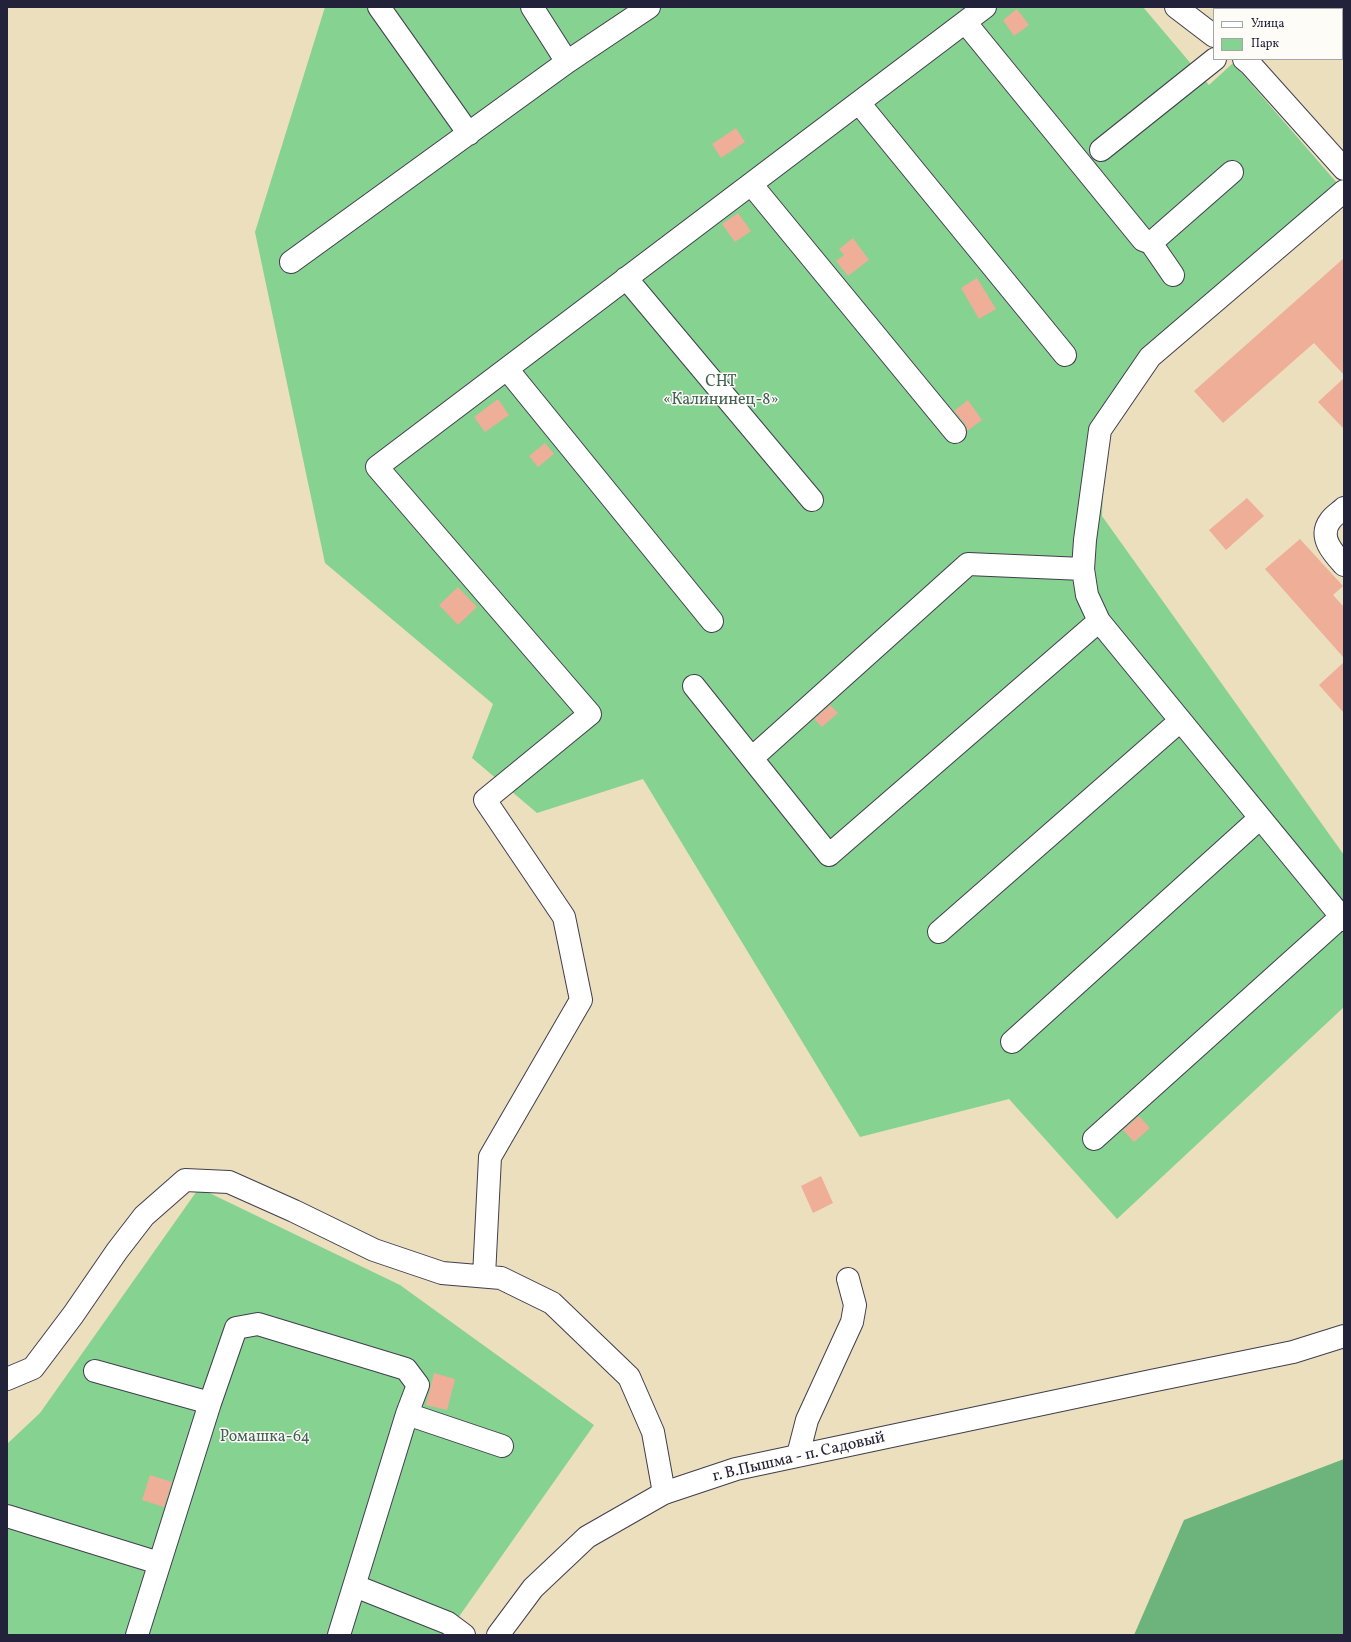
<!DOCTYPE html>
<meta charset="utf-8">
<style>
body{margin:0}
#map{position:relative;width:1351px;height:1642px;overflow:hidden;background:#ecdfbd;font-family:Vollkorn,serif}
canvas{display:block}
.frame{position:absolute;inset:0;border:8px solid #22223b;pointer-events:none}
.legend{position:absolute;left:1213px;top:8px;width:130px;height:52px;box-sizing:border-box;background:#fdfcf7;border:1px solid #a5a5ac;margin:0;padding:5px 7px;list-style:none;font-size:12px;color:#22223b}
.legend li{display:flex;align-items:center;gap:8px;height:20px}
.legend b{width:20px;border:1px solid #a5a5ac}
</style>
<div id="map">
<canvas width="1351" height="1642"></canvas>
<div class="frame"></div>
<ul class="legend">
<li><b style="height:5px;background:#fff"></b>Улица</li>
<li><b style="height:11px;background:#86d291"></b>Парк</li>
</ul>
</div>
<script>
const ctx = document.querySelector('canvas').getContext('2d');
ctx.lineJoin = 'round';
function fillPath(path, color) { ctx.fillStyle = color; ctx.fill(path, 'evenodd'); }
function stroke(path, color, width, dash) { ctx.strokeStyle = color; ctx.lineWidth = width; ctx.lineCap = dash ? 'butt' : 'round'; ctx.setLineDash(dash || []); ctx.stroke(path); }
function drawText(font, color, halo, rows, align = 'center') {
  ctx.font = font + ' Vollkorn,serif'; ctx.lineWidth = 3; ctx.setLineDash([]); ctx.textBaseline = 'middle'; ctx.strokeStyle = halo; ctx.fillStyle = color; for (const [text, x, y, turn = 0] of rows) {
    ctx.save(); ctx.translate(x, y); ctx.rotate((+turn || 0) * Math.PI / 180); ctx.textAlign = isNaN(turn) ? turn : align; if (halo) ctx.strokeText(text, 0, 0); ctx.fillText(text, 0, 0); ctx.restore();
  }
}
fillPath(new Path2D(`
 M325,7H1143L1209,85L1233,63L1344,191L1161,353L1105,432L1102,516L1344,855V1007L1117,1219L1009,1099L860,1137L643,779L537,813L472,758L493,704L325,563L255,232Z
 M199,1188L400,1285L594,1425L446,1635H7V1444L40,1413Z`), '#86d291');
fillPath(new Path2D(`
 M1344,1459V1635H1134L1184,1520Z`), '#6cb47b');
fillPath(new Path2D(`
 M1017,9L1029,25L1014,36L1003,20Z
 M736,128L745,142L721,158L712,144Z
 M738,213L751,231L735,242L722,224Z
 M853,238L869,260L848,276L836,261L844,255L839,249Z
 M1344,258V375L1314,343L1223,423L1194,391Z
 M977,278L996,309L979,319L961,288Z
 M1344,378V429L1318,402Z
 M498,399L509,415L485,432L474,417Z
 M968,400L982,420L967,431L965,424L954,411Z
 M545,443L554,454L538,467L529,456Z
 M1247,498L1264,516L1226,550L1209,530Z
 M1300,539L1343,586L1333,595L1344,607V658L1265,569Z
 M458,587L477,607L458,625L439,605Z
 M1344,662V713L1319,685Z
 M830,705L838,713L822,727L814,719Z
 M1139,1116L1150,1128L1134,1142L1123,1130Z
 M821,1176L833,1203L813,1213L801,1186Z
 M434,1373L455,1379L447,1410L426,1405Z
 M150,1475L172,1482L164,1507L142,1500Z`), '#eeae98');
const minor = new Path2D(`
 M379,7L469,134
 M532,7L567,62
 M1176,7L1214,36
 M1293,9L1294,7
 M965,22L1143,240L1151,243L1173,275
 M1244,59L1250,64L1344,169
 M859,103L1065,355
 M1101,150L1215,59
 M751,184L955,432
 M1344,191L1150,357L1100,430L1085,540L1083,569L1087,595L1099,621L1344,920
 M1151,243L1232,172
 M291,262L567,62L649,7
 M626,278L812,500
 M507,369L712,621
 M1344,508C1340,512 1333,516 1330,521C1318,537 1333,553 1344,565
 M694,686L829,855L1099,621
 M752,758L968,564L1083,569
 M939,932L1180,721
 M1012,1042L1260,818
 M1094,1139L1341,917
 M484,1276L490,1157L581,1000L564,917L485,800L590,714L377,467L985,7
 M95,1371L210,1403
 M7,1379L33,1368L73,1315L117,1251L144,1216L185,1180L229,1182L294,1211L374,1250L442,1273L501,1278L552,1303L629,1377L653,1432L664,1493
 M407,1414L502,1446
 M798,1455L807,1420L852,1322L855,1305L848,1279
 M7,1516L159,1563
 M355,1586L448,1623L464,1635
 M137,1635L210,1403L236,1328L258,1324L406,1369L418,1385L407,1414L339,1635`);
const major = new Path2D(`
 M498,1635L533,1588L587,1537L664,1493L736,1469L1151,1381L1293,1352L1344,1336`);
stroke(minor, '#403e4e', 24);
stroke(major, '#403e4e', 24);
stroke(minor, '#fff', 22);
stroke(major, '#fff', 22);
drawText('16px', '#456059', '#fdfcf7', [
 ["СНТ",721,383],
 ["«Калининец-8»",721,401],
 ["Ромашка-64",265,1438]
]);
drawText('16px', '#22223b', '#fdfcf7', [
 ["г. В.Пышма - п. Садовый",799,1458,-13]
]);
</script>
